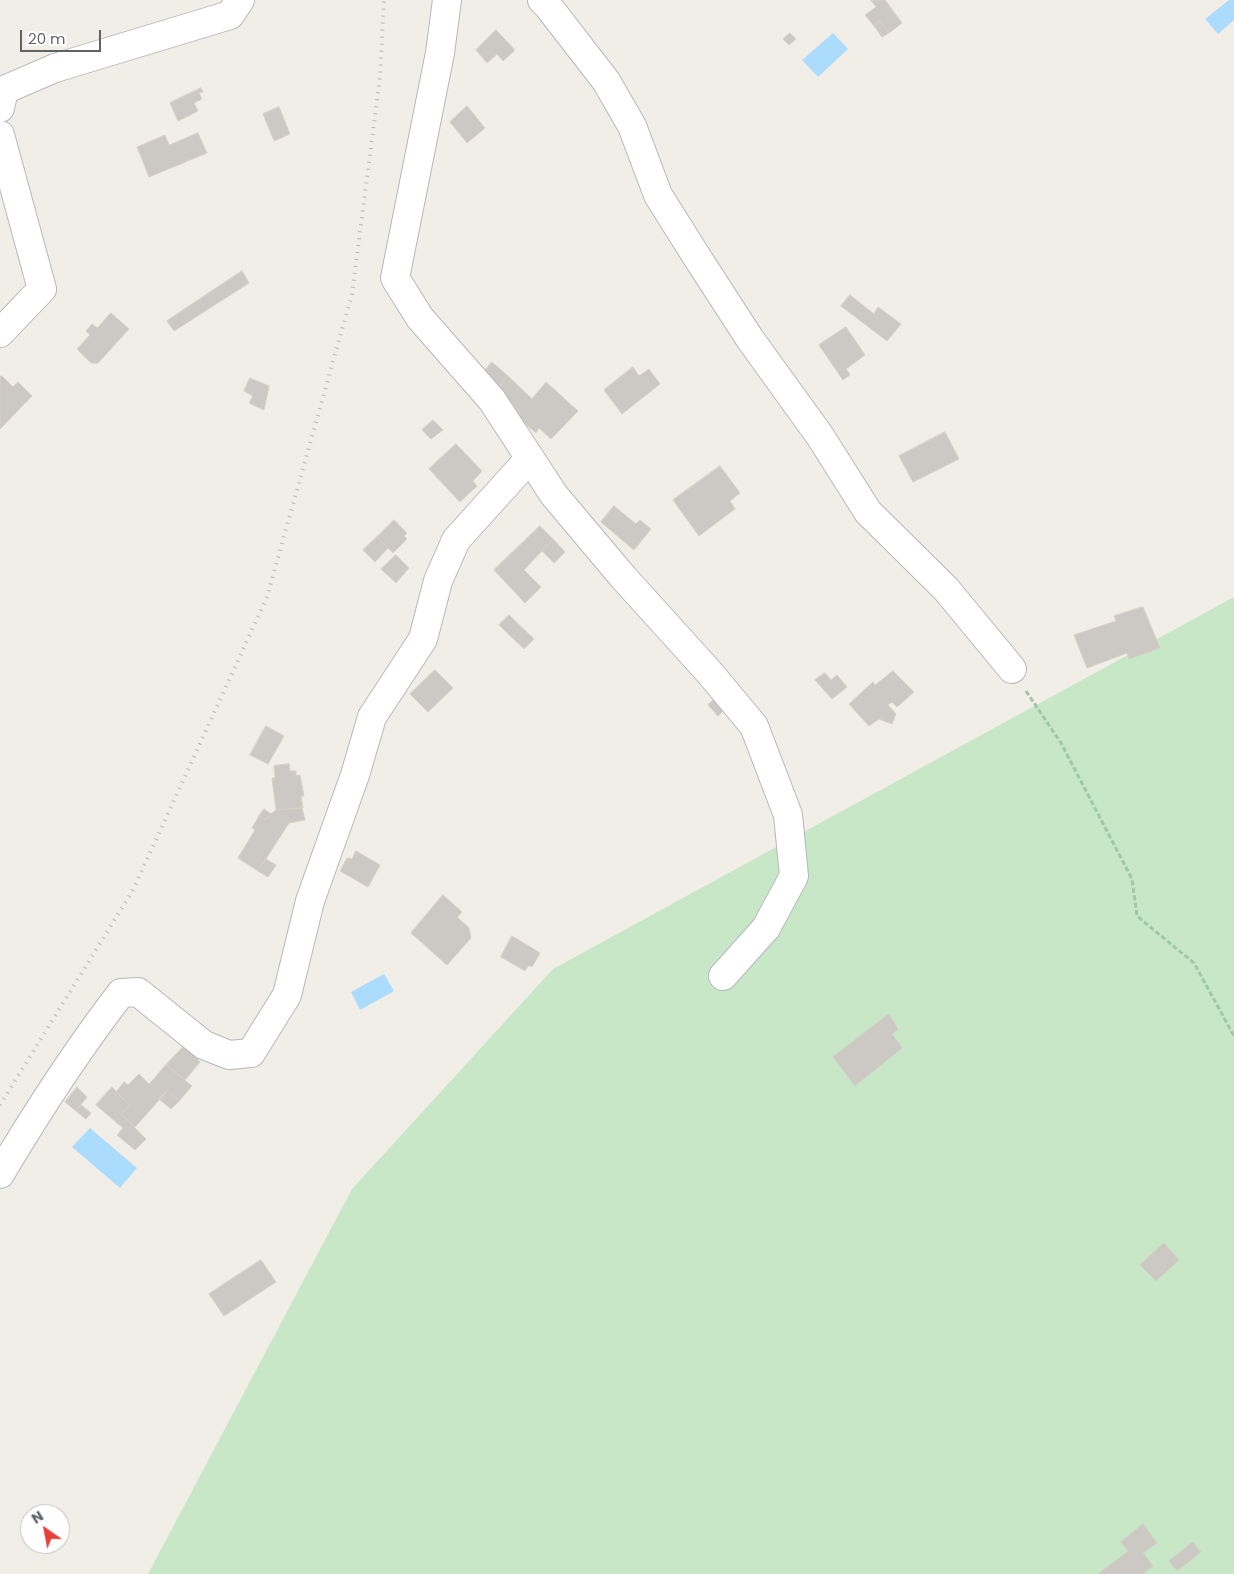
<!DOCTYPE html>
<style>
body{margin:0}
#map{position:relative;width:1234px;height:1574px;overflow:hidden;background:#f1eee8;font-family:Poppins,sans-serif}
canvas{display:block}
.north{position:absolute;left:20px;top:1504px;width:50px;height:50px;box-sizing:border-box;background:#fff;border:1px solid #bfc1c3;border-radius:50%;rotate:327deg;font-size:14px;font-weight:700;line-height:20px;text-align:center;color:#5f6368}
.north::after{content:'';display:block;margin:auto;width:18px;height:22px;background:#e64039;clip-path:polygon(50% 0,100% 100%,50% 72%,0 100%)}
.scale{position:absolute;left:20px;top:30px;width:81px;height:22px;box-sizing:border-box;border:2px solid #5f6368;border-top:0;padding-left:6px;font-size:15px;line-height:18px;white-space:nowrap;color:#5f6368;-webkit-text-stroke:4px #fff;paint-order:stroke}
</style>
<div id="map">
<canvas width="1234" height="1574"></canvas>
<div class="north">N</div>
<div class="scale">20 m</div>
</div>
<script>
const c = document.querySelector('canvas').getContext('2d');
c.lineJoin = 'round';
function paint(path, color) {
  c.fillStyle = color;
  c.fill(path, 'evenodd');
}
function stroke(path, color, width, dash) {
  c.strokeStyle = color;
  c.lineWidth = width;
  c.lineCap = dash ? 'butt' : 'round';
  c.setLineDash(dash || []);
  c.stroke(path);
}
paint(new Path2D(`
 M 1234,597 L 1234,1574 L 148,1574 L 352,1189 L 553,969 Z`), '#c7e7c6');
paint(new Path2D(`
 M 1229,0 L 1234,0 L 1234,20 L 1218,34 L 1205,19 Z
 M 833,33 L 848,49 L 818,77 L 802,60 Z
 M 384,974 L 394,991 L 360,1010 L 351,992 Z
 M 90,1128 L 137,1168 L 120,1188 L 72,1147 Z`), '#acdcfd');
const building = new Path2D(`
 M 871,0 L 885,0 L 902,23 L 889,33 L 880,21 L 874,26 L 865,15 L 876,7 Z
 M 880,21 L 889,33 L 882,37 L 874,26 Z
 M 496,30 L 515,50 L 503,61 L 497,54 L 487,63 L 476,50 Z
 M 790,33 L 796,39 L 789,45 L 783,39 Z
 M 201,88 L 203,92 L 199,93 L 202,99 L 194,103 L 198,111 L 178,121 L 170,103 Z
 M 467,106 L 485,128 L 467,143 L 450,122 Z
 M 279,107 L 290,134 L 274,141 L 263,114 Z
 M 198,133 L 207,153 L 149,177 L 137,147 L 165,135 L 169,145 Z
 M 242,271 L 249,283 L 174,331 L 167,321 Z
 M 850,295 L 874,314 L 878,307 L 901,324 L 887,341 L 841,306 Z
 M 111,313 L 129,329 L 98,363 L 91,363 L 77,349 L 90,335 L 86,331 L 92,324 L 97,328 Z
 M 846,327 L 865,355 L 846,369 L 850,375 L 843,380 L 819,345 Z
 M 492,362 L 508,376 L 496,391 L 520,411 L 516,416 L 480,376 Z
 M 633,367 L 639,376 L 649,369 L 660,384 L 622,414 L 604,390 Z
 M 2,376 L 13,387 L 18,382 L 32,396 L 0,429 L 0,377 Z
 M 508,376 L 532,399 L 546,382 L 578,411 L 551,439 L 539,428 L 536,433 L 516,416 L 520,411 L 496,391 Z
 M 250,378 L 269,386 L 264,410 L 249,403 L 253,396 L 244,391 Z
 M 433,420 L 443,430 L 431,439 L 422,430 Z
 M 945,432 L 959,459 L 913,482 L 899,456 Z
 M 456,444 L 482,471 L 473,481 L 477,486 L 460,502 L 429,469 Z
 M 720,466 L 740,493 L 730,501 L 735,509 L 699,536 L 673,500 Z
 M 614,506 L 636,524 L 640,520 L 651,529 L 634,550 L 601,522 Z
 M 394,520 L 407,533 L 404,536 L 407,539 L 393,553 L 377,537 Z
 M 540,526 L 553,539 L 524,570 L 541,587 L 525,603 L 494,570 Z
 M 377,537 L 388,548 L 375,562 L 363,550 Z
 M 553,539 L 565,552 L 554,563 L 542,551 Z
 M 396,555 L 409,568 L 396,583 L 381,569 Z
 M 1143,607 L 1160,648 L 1129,659 L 1127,653 L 1087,668 L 1074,635 L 1116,621 L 1114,616 Z
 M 509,615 L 534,639 L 524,649 L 499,625 Z
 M 435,670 L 453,688 L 428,712 L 410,694 Z
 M 893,671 L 914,692 L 897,707 L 892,702 L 888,705 L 896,714 L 892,724 L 879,719 L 869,726 L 849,704 L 873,682 L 875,685 Z
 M 825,673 L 831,680 L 837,675 L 847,687 L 832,699 L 815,680 Z
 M 719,695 L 728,706 L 718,716 L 708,705 Z
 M 266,726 L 284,736 L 268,764 L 250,755 Z
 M 289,764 L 290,771 L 296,771 L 296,776 L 300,775 L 304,796 L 301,796 L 303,808 L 276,810 L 272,778 L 275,778 L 274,766 Z
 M 302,808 L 305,820 L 289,823 L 258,871 L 238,858 L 255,830 L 252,828 L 259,816 L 266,820 L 271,814 L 276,810 Z
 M 264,809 L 271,814 L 266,820 L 259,816 Z
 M 356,851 L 380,865 L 368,887 L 340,871 L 347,858 L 352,859 Z
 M 266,859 L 276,865 L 268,877 L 258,871 Z
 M 443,895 L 462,912 L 457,917 L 469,928 L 471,938 L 447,965 L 411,933 Z
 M 512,936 L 540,953 L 532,967 L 529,965 L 525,971 L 501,957 Z
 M 889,1014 L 898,1029 L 892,1034 L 902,1048 L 855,1086 L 833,1057 Z
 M 184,1046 L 200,1062 L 185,1080 L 166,1065 Z
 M 166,1065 L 192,1086 L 179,1101 L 168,1090 L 135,1127 L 121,1114 L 130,1105 L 116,1092 L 124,1082 L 128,1085 L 139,1074 L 149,1084 Z
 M 77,1087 L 87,1097 L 76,1111 L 65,1102 Z
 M 112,1087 L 130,1105 L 121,1114 L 146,1139 L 135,1150 L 117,1135 L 123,1128 L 96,1105 Z
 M 168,1090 L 179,1101 L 171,1109 L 159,1099 Z
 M 81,1105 L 91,1113 L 86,1119 L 76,1111 Z
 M 1164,1243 L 1179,1260 L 1156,1281 L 1140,1265 Z
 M 261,1260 L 276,1282 L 224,1316 L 209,1294 Z
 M 1143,1524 L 1157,1543 L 1143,1553 L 1153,1566 L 1143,1574 L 1098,1574 L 1128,1551 L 1121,1542 Z
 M 1193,1542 L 1201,1552 L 1177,1571 L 1169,1561 Z`);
paint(building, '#ccc9c5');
stroke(building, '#d6d0c6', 1);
const minor = new Path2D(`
 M 447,0 L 440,53 L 395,278 L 420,318 L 492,400 L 554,495 L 623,577 L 709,672 L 754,726 L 788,815 L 794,876 L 766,928 L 723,976
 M 542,0 L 548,6 L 606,81 L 632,126 L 658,195 L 695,254 L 750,339 L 820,436 L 868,512 L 946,589 L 1012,669
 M 0,108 L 4,90 L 55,68 L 230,15 L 240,0
 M 0,135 L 42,289 L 0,333
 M 0,1174 C 37,1112 77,1050 121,993 L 138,992 L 204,1045 L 229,1055 L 251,1053 L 287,995 L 310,901 L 355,775 L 372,717 L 423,639 L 438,581 L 456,540 L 530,458`);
stroke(minor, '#b5b8bc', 30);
stroke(new Path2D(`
 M 1026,691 L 1061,743 L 1132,879 L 1137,916 L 1194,963 L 1234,1036`), '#9fc8a9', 3, [5, 2.5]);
stroke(minor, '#fff', 28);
stroke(new Path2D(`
 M 0,1105 L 133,890 L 267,597 L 352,294 L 380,77 L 384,0`), '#b6b7b8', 4, [1, 6]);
</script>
